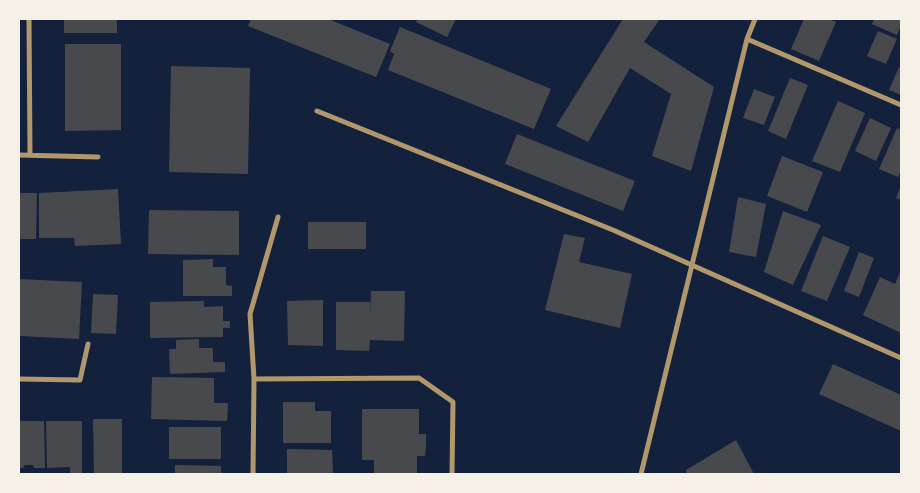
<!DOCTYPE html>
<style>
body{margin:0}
#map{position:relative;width:920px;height:493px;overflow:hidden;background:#14213d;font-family:"Varela Round",sans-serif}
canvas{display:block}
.frame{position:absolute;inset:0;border:20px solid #f6f1e7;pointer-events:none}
</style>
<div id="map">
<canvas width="920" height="493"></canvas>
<div class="frame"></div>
</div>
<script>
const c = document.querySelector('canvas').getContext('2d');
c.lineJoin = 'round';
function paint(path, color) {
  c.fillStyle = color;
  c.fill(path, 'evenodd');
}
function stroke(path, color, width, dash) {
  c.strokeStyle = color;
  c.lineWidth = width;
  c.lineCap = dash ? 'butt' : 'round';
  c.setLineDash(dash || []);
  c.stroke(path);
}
paint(new Path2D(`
 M 64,19 L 117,19 L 117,33 L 64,33 Z
 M 251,19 L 328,19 L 390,44 L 376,77 L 248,26 Z
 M 418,19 L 456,19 L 447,37 L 416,22 Z
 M 623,19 L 660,19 L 644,42 L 714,87 L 691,171 L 652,156 L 671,94 L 630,68 L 588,142 L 556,126 Z
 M 804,19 L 829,19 L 836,22 L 819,61 L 791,49 Z
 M 874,19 L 901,19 L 901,25 L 897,35 L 872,24 Z
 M 400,27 L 551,89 L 534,129 L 388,70 L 394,54 L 390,51 Z
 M 878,31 L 897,39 L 886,64 L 867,56 Z
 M 65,44 L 121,44 L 121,130 L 65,131 Z
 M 171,66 L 250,68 L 248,174 L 169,172 Z
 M 899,67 L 901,68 L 901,95 L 889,90 Z
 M 790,78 L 808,85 L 786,139 L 768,131 Z
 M 754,89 L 775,97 L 764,125 L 743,118 Z
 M 838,101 L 865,113 L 840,172 L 812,161 Z
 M 870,118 L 891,128 L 876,161 L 855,151 Z
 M 897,128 L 901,130 L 901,170 L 898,177 L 879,169 Z
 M 517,134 L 635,181 L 623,211 L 505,164 Z
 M 782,156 L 823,172 L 807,212 L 767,196 Z
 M 901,186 L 901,200 L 896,198 Z
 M 118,189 L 121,244 L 75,246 L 74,238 L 39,238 L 39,193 Z
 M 19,193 L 37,193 L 36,239 L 19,239 Z
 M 738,197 L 766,204 L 756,257 L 729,252 Z
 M 149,210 L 239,211 L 239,255 L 148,254 Z
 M 783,211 L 821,225 L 793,285 L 764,272 Z
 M 308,222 L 366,222 L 366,249 L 308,249 Z
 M 564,234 L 585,238 L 579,262 L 632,274 L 620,328 L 545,310 Z
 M 823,236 L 850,247 L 827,301 L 801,291 Z
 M 859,252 L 874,258 L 859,297 L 844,291 Z
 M 213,259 L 213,267 L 226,267 L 226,285 L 232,286 L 232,296 L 183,296 L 183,260 Z
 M 901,270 L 901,333 L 863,315 L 880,277 L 895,284 Z
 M 19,279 L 82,282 L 79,339 L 19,336 Z
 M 371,291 L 405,291 L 404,341 L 370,340 L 369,351 L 336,350 L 336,302 L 370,302 L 370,314 Z
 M 93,294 L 118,295 L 116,334 L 91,333 Z
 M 323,300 L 323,346 L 288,345 L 287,301 Z
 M 204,301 L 204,307 L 223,306 L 223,321 L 230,321 L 230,328 L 223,328 L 223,337 L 150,338 L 150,302 Z
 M 199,339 L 199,348 L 213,348 L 213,362 L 225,362 L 225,372 L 170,374 L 169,349 L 176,349 L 176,340 Z
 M 833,364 L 901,395 L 901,431 L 819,394 Z
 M 152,377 L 214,378 L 214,403 L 228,403 L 227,421 L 151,419 Z
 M 283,402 L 315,402 L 315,411 L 331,411 L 331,443 L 283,443 Z
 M 362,409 L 419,409 L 419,434 L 426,434 L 426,447 L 425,456 L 417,456 L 417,474 L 374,474 L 374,460 L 362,460 Z
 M 93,419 L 122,419 L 122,474 L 94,474 Z
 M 19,421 L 44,421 L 45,468 L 34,468 L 33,465 L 25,465 L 23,468 L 19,468 Z
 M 46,421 L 82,421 L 82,474 L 70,474 L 70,467 L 47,468 Z
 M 169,427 L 221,427 L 221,459 L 169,459 Z
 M 736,440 L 754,474 L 687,474 L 686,470 Z
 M 287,449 L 332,450 L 333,474 L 287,474 Z
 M 175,465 L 221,466 L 221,474 L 175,474 Z`), '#48494c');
stroke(new Path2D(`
 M 29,19 L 30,154
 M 747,39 L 901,105
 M 317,111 L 613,230 L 901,358
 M 19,155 L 98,157
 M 19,379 L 80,380 L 88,344
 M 254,379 L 419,378 L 453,402 L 452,474
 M 253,474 L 254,379 L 250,314 L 278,217
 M 641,474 L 747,39 L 755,19`), '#b1986c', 5);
</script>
